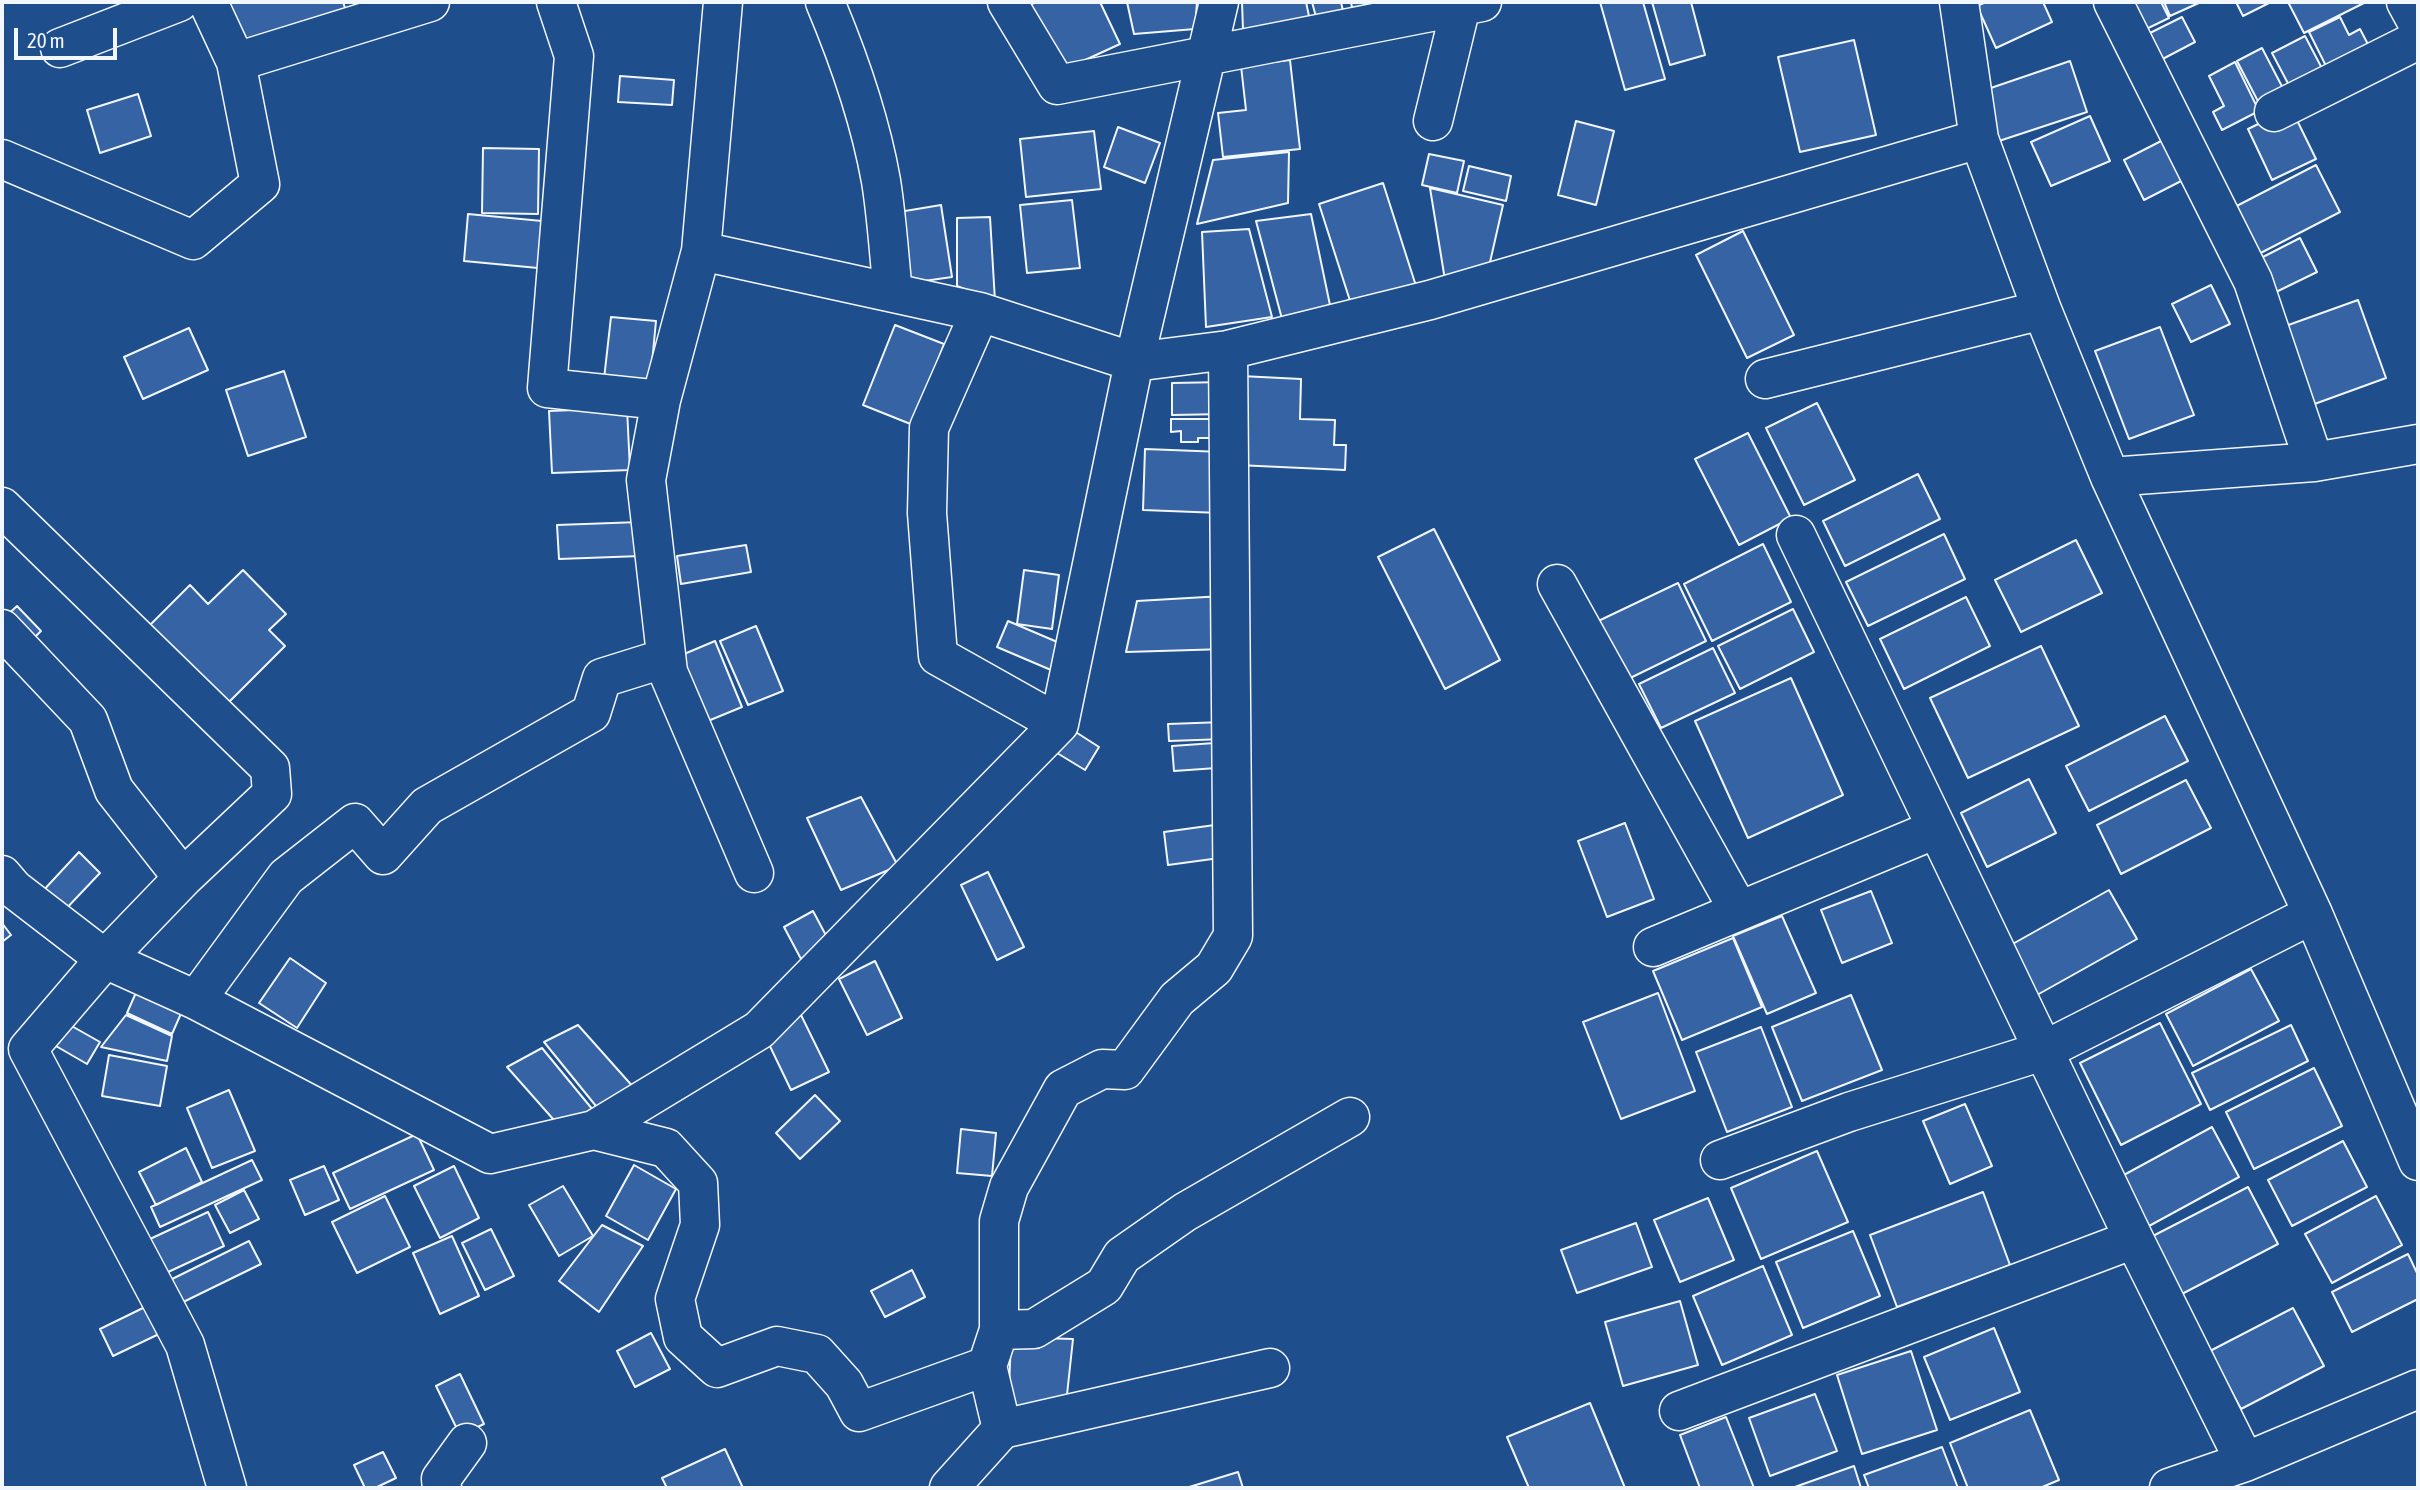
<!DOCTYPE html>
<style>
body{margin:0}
#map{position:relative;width:2420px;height:1490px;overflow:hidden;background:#1f4e8c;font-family:"Asap Condensed",sans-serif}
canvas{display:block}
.frame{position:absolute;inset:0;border:4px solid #f2f6ff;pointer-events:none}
.scale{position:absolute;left:14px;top:28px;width:103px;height:32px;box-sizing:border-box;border:4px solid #f2f6ff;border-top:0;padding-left:9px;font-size:21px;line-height:24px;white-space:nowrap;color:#f2f6ff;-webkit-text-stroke:5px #1f4e8c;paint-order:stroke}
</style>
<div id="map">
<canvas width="2420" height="1490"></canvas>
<div class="frame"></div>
<div class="scale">20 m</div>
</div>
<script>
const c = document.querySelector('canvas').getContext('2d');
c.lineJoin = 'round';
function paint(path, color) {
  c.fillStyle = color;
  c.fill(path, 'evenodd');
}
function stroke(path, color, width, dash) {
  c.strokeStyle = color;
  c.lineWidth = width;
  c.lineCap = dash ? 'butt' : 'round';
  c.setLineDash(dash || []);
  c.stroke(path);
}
const building = new Path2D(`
 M 220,2 L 343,2 L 347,14 L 234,48 Z
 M 1037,2 L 1100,2 L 1120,44 L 1059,72 L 1023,7 Z
 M 1127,2 L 1197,2 L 1195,29 L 1134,34 Z
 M 1242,2 L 1306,2 L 1310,21 L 1243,30 Z
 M 1312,2 L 1341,2 L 1343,11 L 1316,17 Z
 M 1351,2 L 1381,2 L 1352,8 Z
 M 1600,2 L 1643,2 L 1665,79 L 1625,90 Z
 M 1652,2 L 1691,2 L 1705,55 L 1670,65 Z
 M 1986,2 L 2043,2 L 2052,22 L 1996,48 L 1977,6 Z
 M 2126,2 L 2161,2 L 2169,18 L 2140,32 Z
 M 2164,2 L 2201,2 L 2170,16 Z
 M 2236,2 L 2271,2 L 2243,16 Z
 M 2288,2 L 2366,2 L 2304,33 Z
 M 2182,17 L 2195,42 L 2155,63 L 2142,37 Z
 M 2340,17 L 2349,35 L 2360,29 L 2372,52 L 2330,74 L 2309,32 Z
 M 2305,36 L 2326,76 L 2293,93 L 2272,53 Z
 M 1854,40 L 1876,135 L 1800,152 L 1778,57 Z
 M 2262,48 L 2287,96 L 2262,109 L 2237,61 Z
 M 1290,60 L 1300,149 L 1223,157 L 1218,113 L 1246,110 L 1241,66 Z
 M 2070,61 L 2087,112 L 1999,141 L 1982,91 Z
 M 2235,62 L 2259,111 L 2222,130 L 2213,112 L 2224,106 L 2209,76 Z
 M 620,76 L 674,80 L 672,105 L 618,102 Z
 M 138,94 L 151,136 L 100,153 L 87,110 Z
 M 2291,108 L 2316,159 L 2272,180 L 2248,129 Z
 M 2090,116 L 2110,161 L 2051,186 L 2031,142 Z
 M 1576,121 L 1614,131 L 1596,205 L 1558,195 Z
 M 1118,127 L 1160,143 L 1145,183 L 1104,167 Z
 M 1094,131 L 1101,189 L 1026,197 L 1020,139 Z
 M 2167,138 L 2187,178 L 2144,200 L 2124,160 Z
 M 483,148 L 539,149 L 538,214 L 482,213 Z
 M 1289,152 L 1288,203 L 1197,224 L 1213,160 Z
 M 1429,154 L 1464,161 L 1457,193 L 1422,185 Z
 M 2316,165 L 2340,212 L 2249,259 L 2225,212 Z
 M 1469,166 L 1511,176 L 1506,201 L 1463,191 Z
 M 1383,183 L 1416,286 L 1352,307 L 1319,204 Z
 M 1430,188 L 1503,205 L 1488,271 L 1445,280 Z
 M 1072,200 L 1080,268 L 1027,273 L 1020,205 Z
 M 941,205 L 952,277 L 910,283 L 899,212 Z
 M 468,214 L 542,221 L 538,268 L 464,261 Z
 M 1311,214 L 1331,310 L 1282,319 L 1256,221 Z
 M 990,217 L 995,301 L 957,286 L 957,218 Z
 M 1249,229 L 1272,317 L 1206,327 L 1202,232 Z
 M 1743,231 L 1794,335 L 1747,358 L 1696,255 Z
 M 2300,238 L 2317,272 L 2276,292 L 2259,259 Z
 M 2211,285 L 2230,324 L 2191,342 L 2172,304 Z
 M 2358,300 L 2386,378 L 2309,406 L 2280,328 Z
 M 611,317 L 656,321 L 650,384 L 604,379 Z
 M 895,325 L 944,344 L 913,425 L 863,405 Z
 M 2160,327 L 2194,415 L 2129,439 L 2095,351 Z
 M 189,328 L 208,370 L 143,399 L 124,357 Z
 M 284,371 L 306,437 L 248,456 L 226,390 Z
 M 1241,376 L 1301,379 L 1300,419 L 1335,420 L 1334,445 L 1346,445 L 1345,470 L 1237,465 Z
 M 1225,382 L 1226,414 L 1172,415 L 1172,383 Z
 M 1817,403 L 1855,480 L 1804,505 L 1766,428 Z
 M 627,408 L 630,470 L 552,473 L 549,411 Z
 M 1171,419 L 1222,419 L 1222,438 L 1198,438 L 1198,442 L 1181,442 L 1181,431 L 1171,432 Z
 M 1748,433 L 1791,518 L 1739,545 L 1695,459 Z
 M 1145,449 L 1222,452 L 1220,513 L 1143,510 Z
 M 1918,474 L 1940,519 L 1845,566 L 1823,521 Z
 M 640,522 L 641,556 L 559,559 L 557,525 Z
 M 1434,529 L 1500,660 L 1445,689 L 1378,557 Z
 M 1944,534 L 1965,579 L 1868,626 L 1846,582 Z
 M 2076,540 L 2102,593 L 2021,632 L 1995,580 Z
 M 1763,544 L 1791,602 L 1712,641 L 1684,584 Z
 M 746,545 L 751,572 L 681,584 L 677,556 Z
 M 243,570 L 286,614 L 269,630 L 285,646 L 222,709 L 145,630 L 190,585 L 208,604 Z
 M 1024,570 L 1059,575 L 1052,629 L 1017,624 Z
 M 1678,583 L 1706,641 L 1620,683 L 1592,624 Z
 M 1223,596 L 1226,649 L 1126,652 L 1137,601 Z
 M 1966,597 L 1990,646 L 1904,689 L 1880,639 Z
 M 17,606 L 41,631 L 24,648 L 2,620 Z
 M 1793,609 L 1814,652 L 1740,689 L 1718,646 Z
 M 1008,621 L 1062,644 L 1051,670 L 997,647 Z
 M 756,626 L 783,691 L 748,705 L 720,641 Z
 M 715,641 L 742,707 L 703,723 L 677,657 Z
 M 2041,646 L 2079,726 L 1968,778 L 1930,698 Z
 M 1713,648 L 1735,693 L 1661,728 L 1639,684 Z
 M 1791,678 L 1843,795 L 1748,838 L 1695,721 Z
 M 2165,716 L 2188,761 L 2089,811 L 2066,766 Z
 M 1224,722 L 1225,739 L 1169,741 L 1168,724 Z
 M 1071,729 L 1099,747 L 1085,770 L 1057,753 Z
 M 1229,742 L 1231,767 L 1174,771 L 1172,746 Z
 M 2029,779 L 2056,833 L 1987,867 L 1961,813 Z
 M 2186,780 L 2211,828 L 2121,874 L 2097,825 Z
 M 861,797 L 898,866 L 841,890 L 807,818 Z
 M 1625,823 L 1654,899 L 1607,917 L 1578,841 Z
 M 1222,824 L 1227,857 L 1168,865 L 1164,832 Z
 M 79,852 L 100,873 L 62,913 L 41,893 Z
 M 988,872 L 1024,947 L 997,960 L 961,885 Z
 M 2109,890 L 2137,939 L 2037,995 L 2009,946 Z
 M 1871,891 L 1892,943 L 1842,963 L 1821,910 Z
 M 813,911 L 830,943 L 801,959 L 784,927 Z
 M 1782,916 L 1816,993 L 1767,1014 L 1733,936 Z
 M 2,923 L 11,935 L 2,942 Z
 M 1733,938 L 1762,1007 L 1682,1040 L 1653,971 Z
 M 290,958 L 326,983 L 297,1028 L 259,1003 Z
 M 875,961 L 902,1018 L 867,1035 L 839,979 Z
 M 2251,969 L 2279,1021 L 2193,1066 L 2166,1014 Z
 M 138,988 L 183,1009 L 172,1034 L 127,1013 Z
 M 1658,993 L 1695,1091 L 1621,1119 L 1583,1022 Z
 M 1851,995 L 1882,1070 L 1802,1101 L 1772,1027 Z
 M 126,1015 L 172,1036 L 167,1061 L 101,1047 Z
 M 801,1015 L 829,1072 L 791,1090 L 766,1038 L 777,1027 Z
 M 61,1020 L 100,1042 L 87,1064 L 49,1042 Z
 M 2160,1023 L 2201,1104 L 2121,1145 L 2080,1063 Z
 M 578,1025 L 635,1089 L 600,1111 L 544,1042 Z
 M 2291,1025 L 2308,1061 L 2210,1110 L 2192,1073 Z
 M 1761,1027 L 1792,1107 L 1727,1132 L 1696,1052 Z
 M 542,1048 L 593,1110 L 561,1128 L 507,1067 Z
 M 109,1055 L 167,1066 L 160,1106 L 102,1096 Z
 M 2314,1068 L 2342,1126 L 2254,1169 L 2226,1112 Z
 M 229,1090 L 255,1151 L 212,1168 L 187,1108 Z
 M 815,1095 L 840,1121 L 800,1159 L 776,1133 Z
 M 1965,1104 L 1992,1166 L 1950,1184 L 1923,1121 Z
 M 2212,1127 L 2239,1177 L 2149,1226 L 2122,1176 Z
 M 961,1129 L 996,1133 L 992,1176 L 957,1173 Z
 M 417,1134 L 434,1170 L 350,1209 L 333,1173 Z
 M 2343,1141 L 2367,1187 L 2292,1226 L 2268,1180 Z
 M 186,1148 L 202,1182 L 156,1205 L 139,1172 Z
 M 1817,1151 L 1848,1222 L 1761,1259 L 1731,1188 Z
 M 252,1160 L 262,1180 L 160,1227 L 151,1207 Z
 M 634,1165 L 676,1189 L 648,1240 L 606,1216 Z
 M 324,1166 L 339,1200 L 305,1215 L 290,1180 Z
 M 454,1166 L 479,1218 L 440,1238 L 414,1186 Z
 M 563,1186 L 593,1236 L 559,1256 L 529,1205 Z
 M 2248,1187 L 2278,1244 L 2178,1296 L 2149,1238 Z
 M 244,1190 L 259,1219 L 230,1233 L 215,1205 Z
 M 1983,1192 L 2010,1265 L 1897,1307 L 1870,1235 Z
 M 385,1196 L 410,1247 L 357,1273 L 332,1222 Z
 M 2376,1196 L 2402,1245 L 2332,1283 L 2305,1234 Z
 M 1708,1198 L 1734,1260 L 1680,1282 L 1654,1220 Z
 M 208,1212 L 224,1246 L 166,1273 L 150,1239 Z
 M 1636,1223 L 1652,1267 L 1577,1293 L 1561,1250 Z
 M 602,1225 L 643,1246 L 599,1312 L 559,1281 Z
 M 491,1229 L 514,1276 L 485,1290 L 462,1243 Z
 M 1853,1231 L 1880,1296 L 1803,1328 L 1776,1262 Z
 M 452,1236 L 479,1296 L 440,1314 L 413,1253 Z
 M 249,1241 L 261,1264 L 173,1307 L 162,1284 Z
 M 2408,1254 L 2418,1275 L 2418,1299 L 2352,1332 L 2332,1292 Z
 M 1763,1266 L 1792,1335 L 1722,1365 L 1693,1296 Z
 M 912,1270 L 925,1297 L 885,1317 L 871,1291 Z
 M 1680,1301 L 1698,1365 L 1623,1386 L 1605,1322 Z
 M 145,1307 L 159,1334 L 113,1356 L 100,1329 Z
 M 2293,1308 L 2324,1366 L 2241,1409 L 2210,1351 Z
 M 1994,1328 L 2020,1392 L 1950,1420 L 1924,1357 Z
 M 651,1333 L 670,1369 L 635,1387 L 617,1351 Z
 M 1011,1337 L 1073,1339 L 1066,1404 L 1008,1415 Z
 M 1911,1351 L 1937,1430 L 1862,1454 L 1837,1375 Z
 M 460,1374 L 484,1424 L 460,1435 L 436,1386 Z
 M 1815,1394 L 1837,1451 L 1770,1476 L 1749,1418 Z
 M 1590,1403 L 1625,1488 L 1529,1488 L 1507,1437 Z
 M 2030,1410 L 2059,1480 L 2040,1488 L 1968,1488 L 1950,1443 Z
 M 1726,1417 L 1754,1488 L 1700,1488 L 1680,1435 Z
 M 1942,1447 L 1958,1488 L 1869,1488 L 1864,1475 Z
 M 725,1449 L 743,1488 L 667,1488 L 662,1478 Z
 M 383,1452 L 396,1478 L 375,1488 L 365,1488 L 354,1465 Z
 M 1854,1466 L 1861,1488 L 1792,1488 Z
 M 1238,1472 L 1243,1488 L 1186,1488 Z`);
paint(building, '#3563a3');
stroke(building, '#f2f6ff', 2);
const minor = new Path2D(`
 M 208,2 L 236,62
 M 556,2 L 574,56 L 547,388 L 661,400
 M 723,2 L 701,251 L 661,400 L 646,480 L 668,672 L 754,873
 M 825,2 C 849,59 870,119 881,181 C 887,218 889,256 893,293
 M 1007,2 L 1057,85 L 1482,2
 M 1959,2 L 1979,139 L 2042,310 L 2110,477 L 2313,914 L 2418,1161
 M 2113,2 L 2253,281 L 2314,462
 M 2406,2 L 2418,24
 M 60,48 L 179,2
 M 2274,112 L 2418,40
 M 1433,121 L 1462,2
 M 2,159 L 193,240 L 260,184 L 236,62 L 430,2
 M 701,251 L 980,312 L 1134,362 L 1228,350 L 1430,300 L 1979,139
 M 980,312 L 929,428 L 927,513 L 938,656 L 1059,724
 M 1765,379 L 2042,310
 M 2110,477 L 2314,462 L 2418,444
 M 2,507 L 270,768 L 272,794 L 183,878 L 105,959 L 28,1049 L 185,1345 L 227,1488
 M 1796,535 L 2134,1239 L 2245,1462
 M 1557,584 L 1739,911
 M 2,629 L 88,720 L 114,790 L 183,878
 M 2,875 L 14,889 L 105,959 L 196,1000 L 490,1154 L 594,1130 L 759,1030 L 1059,724 L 1134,362 L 1219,2
 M 1653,947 L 1936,829
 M 196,1000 L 286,877 L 355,823 L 383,855 L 427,806 L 591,713 L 602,678 L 666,658
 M 594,1130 L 666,1148 L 698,1183 L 700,1225 L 675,1299 L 683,1337 L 717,1368 L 777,1346 L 817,1354 L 844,1384 L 859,1412 L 987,1366
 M 1720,1160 L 1849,1112 L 2043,1051 L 2313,914
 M 999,1330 L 1034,1329 L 1104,1286 L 1122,1256 L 1185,1212 L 1350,1117
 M 1679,1411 L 2134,1239
 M 1002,1429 L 987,1366 L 999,1330 L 999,1221 L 1009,1187 L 1063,1089 L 1102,1069 L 1125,1070 L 1177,999 L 1214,968 L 1233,936 L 1228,350
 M 442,1488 L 441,1479 L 467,1443
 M 949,1488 L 1002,1429 L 1270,1368
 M 2169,1488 L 2245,1462 L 2418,1389`);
stroke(minor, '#f2f6ff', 41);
stroke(minor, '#1f4e8c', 38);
</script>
